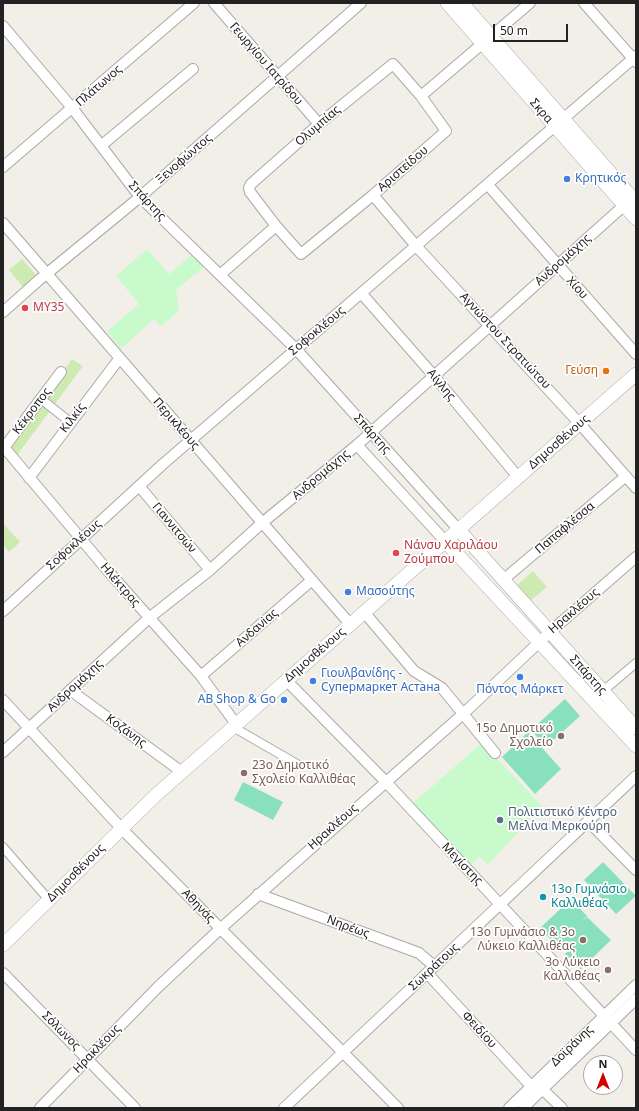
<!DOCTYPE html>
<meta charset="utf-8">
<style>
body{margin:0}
#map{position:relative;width:639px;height:1111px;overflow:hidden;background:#f2efe9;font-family:"Noto Sans",sans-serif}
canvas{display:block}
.frame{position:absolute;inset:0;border:4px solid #222;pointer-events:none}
.north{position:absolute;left:583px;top:1055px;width:40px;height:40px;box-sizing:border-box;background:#fff;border:1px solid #a7a7a7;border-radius:50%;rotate:0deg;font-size:11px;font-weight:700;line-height:16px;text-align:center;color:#222}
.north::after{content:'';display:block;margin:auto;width:14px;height:18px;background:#d40000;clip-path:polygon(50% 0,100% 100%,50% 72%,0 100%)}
.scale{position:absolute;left:493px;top:24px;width:75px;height:18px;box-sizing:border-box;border:2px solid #222;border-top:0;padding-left:5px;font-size:12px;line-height:14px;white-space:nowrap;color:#222;-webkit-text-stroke:3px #fff;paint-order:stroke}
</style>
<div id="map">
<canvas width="639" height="1111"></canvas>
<div class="frame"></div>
<div class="north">N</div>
<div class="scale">50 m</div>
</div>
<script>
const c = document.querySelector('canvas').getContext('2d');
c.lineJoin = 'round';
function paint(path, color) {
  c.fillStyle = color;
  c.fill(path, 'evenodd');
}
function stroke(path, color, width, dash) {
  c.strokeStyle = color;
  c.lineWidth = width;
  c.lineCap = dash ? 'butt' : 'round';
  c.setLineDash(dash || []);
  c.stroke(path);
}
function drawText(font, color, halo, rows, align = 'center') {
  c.font = font + ' "Noto Sans",sans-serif';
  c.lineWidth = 3.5;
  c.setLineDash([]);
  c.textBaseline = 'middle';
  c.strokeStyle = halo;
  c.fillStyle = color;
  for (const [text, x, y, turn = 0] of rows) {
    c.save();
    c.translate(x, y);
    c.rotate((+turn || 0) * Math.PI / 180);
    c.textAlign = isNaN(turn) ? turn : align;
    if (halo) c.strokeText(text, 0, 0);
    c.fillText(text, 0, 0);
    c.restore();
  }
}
paint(new Path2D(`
 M 22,259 L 36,275 L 23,287 L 9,270 Z
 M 72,359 L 83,366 L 15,458 L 7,449 Z
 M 3,523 L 20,542 L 9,552 L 3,545 Z
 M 533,571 L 547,587 L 529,602 L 515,587 Z`), '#cdebb0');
paint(new Path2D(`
 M 147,249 L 169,274 L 195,252 L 207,264 L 176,290 L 179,311 L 161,326 L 154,319 L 121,349 L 107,331 L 139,304 L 116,276 Z
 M 482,743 L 542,806 L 488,865 L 479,856 L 470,866 L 413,803 Z`), '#c8facc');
paint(new Path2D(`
 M 565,699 L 580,716 L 546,747 L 531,730 Z
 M 528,732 L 561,769 L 535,794 L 502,757 Z
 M 243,782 L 283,802 L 273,820 L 234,800 Z
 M 603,862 L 636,896 L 616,914 L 584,880 Z
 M 571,899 L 587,916 L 580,923 L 587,917 L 611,940 L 580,970 L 565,954 L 568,951 L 560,942 L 556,945 L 540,928 Z`), '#88e0be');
const pedestrian = new Path2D(`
 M 41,399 L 70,422
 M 603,691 L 636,663
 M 233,727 L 297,764
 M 3,847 L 49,900`);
const minor = new Path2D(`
 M 214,3 L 319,124
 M 584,3 L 636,62
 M 3,26 L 73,109 L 140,197 L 296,349 L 458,529
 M 393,64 L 421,96 L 446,131 L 373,195 L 301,254 L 276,226 L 250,192 L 249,188 L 251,184 L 319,124 Z
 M 421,96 L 530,3
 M 102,145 L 193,69
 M 3,167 L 194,3
 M 488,185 L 636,354
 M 373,195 L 417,247 L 580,424 L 636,488
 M 3,223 L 350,624
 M 221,274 L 276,226
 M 362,294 L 434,376 L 518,477
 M 3,312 L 39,280 L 140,197 L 361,3
 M 357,445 L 445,541
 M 3,446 L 108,571 L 201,676 L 236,724
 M 3,449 L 61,372
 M 29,478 L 119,359
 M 139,486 L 210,570
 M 503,580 L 626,476
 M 3,611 L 163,464 L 636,56
 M 364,612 L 414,671 L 442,688 L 495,753
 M 201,676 L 312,580
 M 286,680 L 385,781 L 636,1050
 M 70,690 L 182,772
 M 3,700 L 121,828 L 398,1108
 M 3,752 L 149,618 L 210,570 L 262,523 L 357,445 L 629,201
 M 588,821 L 636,870
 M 258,894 L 419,953 L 434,966
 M 3,973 L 135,1108
 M 427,973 L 531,1086
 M 538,1085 L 562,1108
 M 40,1108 L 158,987 L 220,929 L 463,714 L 550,632 L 636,557
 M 284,1108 L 636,776
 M 509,1108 L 636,985
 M 523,1108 L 636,999`);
const tertiary = new Path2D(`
 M 447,3 L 636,219
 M 462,3 L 636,202
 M 458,529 L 636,728
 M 445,541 L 636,746
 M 3,945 L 157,794 L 636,374`);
stroke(pedestrian, '#a9a9a9', 10);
stroke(minor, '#a9a9a9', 12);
stroke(tertiary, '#a9a9a9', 14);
stroke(pedestrian, '#fff', 8);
stroke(minor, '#fff', 10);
stroke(tertiary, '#fff', 13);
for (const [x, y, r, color] of [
 [567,179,4,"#3f7fe0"],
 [25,308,4,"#e0444e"],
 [606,371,4,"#e8710a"],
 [396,553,4,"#e0444e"],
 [348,592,4,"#3f7fe0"],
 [520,677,4,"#3f7fe0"],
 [313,681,4,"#3f7fe0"],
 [284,700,4,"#3f7fe0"],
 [561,736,4,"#8d6e63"],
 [244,773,4,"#8d6e63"],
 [500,820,4,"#5c6f8a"],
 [543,897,4,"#0f9aa8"],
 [583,940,4,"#8d6e63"],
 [608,970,4,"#8d6e63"]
]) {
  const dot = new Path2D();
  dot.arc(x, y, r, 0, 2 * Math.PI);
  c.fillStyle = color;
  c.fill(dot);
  stroke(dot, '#fff', 1.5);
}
drawText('12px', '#222', '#fff', [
 ["Γεωργίου Ιατρίδου",266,64,49],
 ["Πλάτωνος",99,86,-41],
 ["Σκρα",541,111,49],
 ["Ολυμπίας",318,126,-41],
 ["Ξενοφώντος",184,159,-41],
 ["Αριστείδου",403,169,-41],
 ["Σπάρτης",147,201,47],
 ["Ανδρομάχης",563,260,-42],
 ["Χίου",577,288,48],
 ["Σοφοκλέους",317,331,-40],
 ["Αγνώστου Στρατιώτου",505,341,47],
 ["Αίγλης",441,385,50],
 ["Κέκροπος",32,411,-53],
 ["Κιλκίς",73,418,-53],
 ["Περικλέους",176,424,49],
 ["Σπάρτης",372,434,48],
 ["Δημοσθένους",559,442,-41],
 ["Ανδρομάχης",321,475,-40],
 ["Γιαννιτσών",174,528,50],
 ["Παπαφλέσσα",565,528,-40],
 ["Σοφοκλέους",74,545,-42],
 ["Ηλέκτρας",120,585,49],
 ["Ηρακλέους",574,611,-41],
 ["Ανδανiας",257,628,-41],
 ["Δημοσθένους",315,655,-41],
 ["Σπάρτης",588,675,48],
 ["Ανδρομάχης",75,686,-43],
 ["Κοζάνης",126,731,36],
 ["Ηρακλέους",333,827,-42],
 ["Μεγίστης",462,864,46],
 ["Δημοσθένους",76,873,-45],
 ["Αθηνάς",198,906,46],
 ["Νηρέως",348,927,20],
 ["Σωκράτους",434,967,-43],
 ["Φειδίου",479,1030,47],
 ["Σόλωνος",61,1031,45],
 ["Δοϊράνης",572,1046,-44],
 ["Ηρακλέους",97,1049,-46]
]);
drawText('12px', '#366cbe', '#fff', [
 ["Κρητικός",575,179],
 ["Μασούτης",356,592],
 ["Γιουλβανίδης -",321,674],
 ["Супермаркет Астана",321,688],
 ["Πόντος Μάρκετ",520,690,"center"],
 ["AB Shop & Go",276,700,"right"]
], 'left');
drawText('12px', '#be3a42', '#fff', [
 ["MY35",33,308],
 ["Νάνσυ Χαριλάου",404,546],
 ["Ζούμπου",404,560]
], 'left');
drawText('12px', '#c56008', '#fff', [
 ["Γεύση",598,371]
], 'right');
drawText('12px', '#785e54', '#fff', [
 ["15ο Δημοτικό",553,729],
 ["Σχολείο",553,743],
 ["23ο Δημοτικό",252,766,"left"],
 ["Σχολείο Καλλιθέας",252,780,"left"],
 ["13ο Γυμνάσιο & 3ο",575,933],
 ["Λύκειο Καλλιθέας",575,947],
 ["3ο Λύκειο",600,963],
 ["Καλλιθέας",600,977]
], 'right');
drawText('12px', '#4e5e75', '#fff', [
 ["Πολιτιστικό Κέντρο",508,813],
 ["Μελίνα Μερκούρη",508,827]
], 'left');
drawText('12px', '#0d838f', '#fff', [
 ["13ο Γυμνάσιο",551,890],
 ["Καλλιθέας",551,904]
], 'left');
</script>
